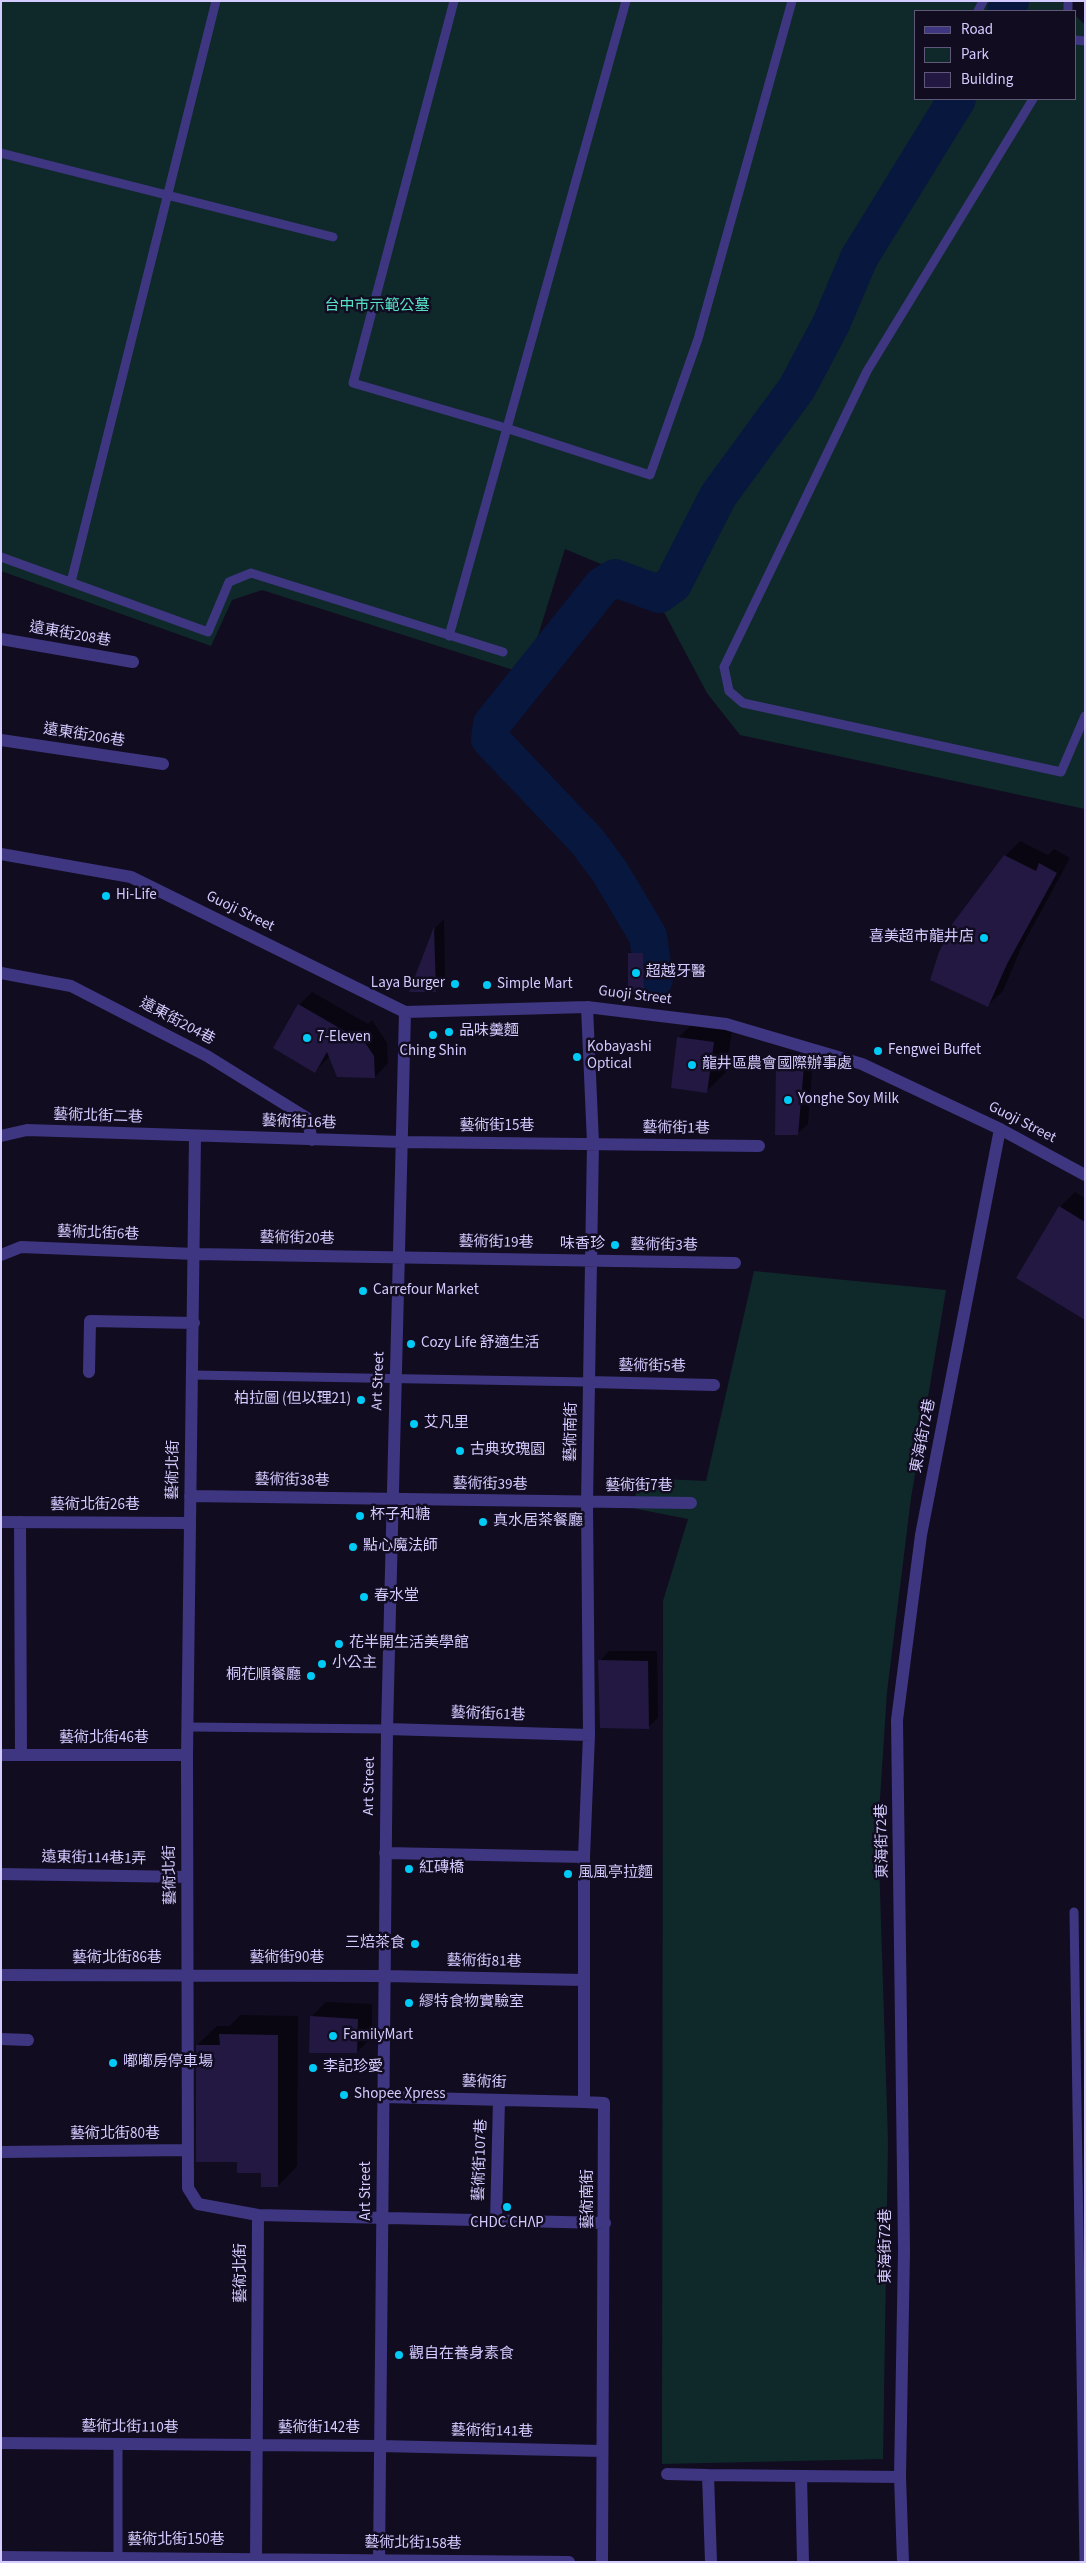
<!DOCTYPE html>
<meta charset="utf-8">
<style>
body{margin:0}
#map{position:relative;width:1086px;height:2563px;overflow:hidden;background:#110c20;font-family:"Source Sans 3",sans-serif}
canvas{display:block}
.frame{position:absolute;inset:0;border:2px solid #d4cbff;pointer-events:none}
.legend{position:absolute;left:914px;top:10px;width:162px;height:90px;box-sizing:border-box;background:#110c20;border:1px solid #5f5879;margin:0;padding:6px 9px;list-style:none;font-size:15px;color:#d4cbff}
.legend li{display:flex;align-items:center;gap:10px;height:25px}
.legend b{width:25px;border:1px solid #5f5879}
</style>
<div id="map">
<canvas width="1086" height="2563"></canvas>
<div class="frame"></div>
<ul class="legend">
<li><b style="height:6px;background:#3e3680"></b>Road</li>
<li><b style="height:14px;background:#0f292a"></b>Park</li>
<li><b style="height:14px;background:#231841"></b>Building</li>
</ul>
</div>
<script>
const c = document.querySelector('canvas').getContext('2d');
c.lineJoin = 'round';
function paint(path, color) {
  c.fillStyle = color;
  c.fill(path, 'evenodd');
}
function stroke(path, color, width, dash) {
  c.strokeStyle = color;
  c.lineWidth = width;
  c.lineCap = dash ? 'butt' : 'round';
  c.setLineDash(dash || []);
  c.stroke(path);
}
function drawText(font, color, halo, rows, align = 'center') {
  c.font = font + ' "Source Sans 3","Noto Sans TC",sans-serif';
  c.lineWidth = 5;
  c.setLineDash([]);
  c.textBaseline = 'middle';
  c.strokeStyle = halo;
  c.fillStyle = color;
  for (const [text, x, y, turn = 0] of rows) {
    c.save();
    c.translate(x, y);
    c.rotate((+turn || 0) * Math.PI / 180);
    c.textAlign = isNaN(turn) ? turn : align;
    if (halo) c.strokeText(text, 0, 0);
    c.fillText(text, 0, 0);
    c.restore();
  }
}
paint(new Path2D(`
 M 1,1 L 1061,1 L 1071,11 L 915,11 L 915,99 L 1075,99 L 1075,15 L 1085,25 L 1085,809 L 740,735 L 707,693 L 649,584 L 565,549 L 526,674 L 262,590 L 232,600 L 211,646 L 1,571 Z
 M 754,1271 L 946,1290 L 911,1498 L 887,1692 L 878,1829 L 888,2141 L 883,2459 L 662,2464 L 663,1601 L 688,1519 L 632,1508 L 640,1478 L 706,1481 Z`), '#0f292a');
paint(new Path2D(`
 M 1020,841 L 1048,855 L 1054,849 L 1070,858 L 1021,948 L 1003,991 L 988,1005 L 1005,856 Z
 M 444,919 L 445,981 L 435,991 L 411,991 L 436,927 Z
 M 653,943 L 653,983 L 644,992 L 629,953 L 639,944 Z
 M 312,992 L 368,1024 L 372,1020 L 387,1043 L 388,1063 L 375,1077 L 330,1056 L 315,1071 L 299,1005 Z
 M 698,1018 L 733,1022 L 726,1072 L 707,1091 L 678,1038 Z
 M 787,1052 L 813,1056 L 808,1124 L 798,1133 L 776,1134 L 778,1061 Z
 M 1075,1192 L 1085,1198 L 1085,1318 L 1060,1207 Z
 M 609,1651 L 657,1651 L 658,1718 L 648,1727 L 600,1661 Z
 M 326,2002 L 372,2004 L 372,2037 L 357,2052 L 311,2017 Z
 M 240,2015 L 298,2016 L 297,2166 L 278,2186 L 262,2172 L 238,2161 L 197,2045 L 217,2026 L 230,2026 Z`), '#0007');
stroke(new Path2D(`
 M 1006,11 L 1010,1
 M 654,979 L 648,936 L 610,872 L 587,841 L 490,739 L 492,724 L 602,586 L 615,578 L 659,594 L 673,584 L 718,496 L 797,388 L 831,324 L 859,258 L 957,99`), '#08173d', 38);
paint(new Path2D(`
 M 1004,855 L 1036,871 L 1039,863 L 1057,873 L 1007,964 L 988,1007 L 930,980 L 939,952 L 953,923 Z
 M 434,927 L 436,992 L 409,992 Z
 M 628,953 L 643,953 L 644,994 L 628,994 Z
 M 298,1004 L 355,1037 L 358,1032 L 374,1056 L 375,1078 L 337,1077 L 327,1052 L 315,1073 L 273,1048 Z
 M 677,1037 L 714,1042 L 707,1093 L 671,1088 Z
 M 776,1061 L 804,1066 L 798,1135 L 775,1135 Z
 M 1059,1206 L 1085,1222 L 1085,1320 L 1016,1278 Z
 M 598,1660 L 648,1661 L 649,1729 L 600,1728 Z
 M 310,2016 L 358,2019 L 357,2053 L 309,2053 Z
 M 219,2034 L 278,2035 L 278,2187 L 261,2187 L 261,2173 L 237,2173 L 237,2162 L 196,2162 L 196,2045 L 220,2045 Z`), '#231841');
stroke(new Path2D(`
 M 454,1 L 353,383 L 506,428 L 650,475 L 698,339 L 792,1
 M 978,11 L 983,1
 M 1068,11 L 1068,1
 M 1075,40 L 1085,41
 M 1033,99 L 867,371 L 724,667 L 729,691 L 743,703 L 1061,772 L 1085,716
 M 1,153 L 333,237
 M 1,557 L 208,632 L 229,582 L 251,573 L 503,652
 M 71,582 L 216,1
 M 449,636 L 626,1
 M 193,1375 L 589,1382
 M 189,1727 L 387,1729
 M 1074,1912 L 1084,2562
 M 118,2557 L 118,2444`), '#3e3680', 9);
stroke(new Path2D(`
 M 1,639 L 133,662
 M 1,740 L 163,764
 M 1,854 L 131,877 L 405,1012 L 587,1007 L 726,1024 L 862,1064 L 1000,1129 L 1085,1175
 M 1,973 L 71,986 L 207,1056 L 307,1118 L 312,1140
 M 587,1007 L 593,1143 L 587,1503 L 589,1735 L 584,1857 L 584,2102 L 604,2103 L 602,2562
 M 1,1136 L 27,1130 L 402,1142 L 759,1146
 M 195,1136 L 187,1755 L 188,2188 L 198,2204 L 258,2215 L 605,2223
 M 1,1255 L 21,1247 L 195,1254 L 735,1263
 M 89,1372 L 90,1321 L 194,1323
 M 589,1382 L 714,1385
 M 190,1496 L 691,1503
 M 1,1522 L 189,1523
 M 387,1729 L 589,1735
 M 1,1755 L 21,1755 L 20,1522
 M 21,1755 L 187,1755
 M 385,1853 L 584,1857
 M 1,1874 L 187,1877
 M 1,1975 L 384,1976 L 583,1980
 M 1,2039 L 28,2040
 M 384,2097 L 584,2102
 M 1,2152 L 188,2150
 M 496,2221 L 499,2100
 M 1,2443 L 380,2446 L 602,2451
 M 667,2474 L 708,2475
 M 801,2476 L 803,2562
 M 1,2557 L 569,2562
 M 256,2562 L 258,2215
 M 379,2562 L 387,1729 L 405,1012
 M 711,2562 L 708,2475 L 900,2477
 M 903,2562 L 900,2477 L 904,2250 L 897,1720 L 921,1535 L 1000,1129`), '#3e3680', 12);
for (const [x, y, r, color] of [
 [106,896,5,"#00cbf6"],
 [984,938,5,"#00cbf6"],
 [636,973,5,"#00cbf6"],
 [455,984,5,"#00cbf6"],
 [487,985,5,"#00cbf6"],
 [449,1032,5,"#00cbf6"],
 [433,1035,5,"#00cbf6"],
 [307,1038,5,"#00cbf6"],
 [878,1051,5,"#00cbf6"],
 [577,1057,5,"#00cbf6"],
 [692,1065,5,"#00cbf6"],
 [788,1100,5,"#00cbf6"],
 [615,1245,5,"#00cbf6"],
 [363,1291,5,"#00cbf6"],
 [411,1344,5,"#00cbf6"],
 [361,1400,5,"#00cbf6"],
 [414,1424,5,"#00cbf6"],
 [460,1451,5,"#00cbf6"],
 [360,1516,5,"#00cbf6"],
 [483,1522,5,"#00cbf6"],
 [353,1547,5,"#00cbf6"],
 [364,1597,5,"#00cbf6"],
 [339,1644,5,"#00cbf6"],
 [322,1664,5,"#00cbf6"],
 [311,1676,5,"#00cbf6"],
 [409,1869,5,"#00cbf6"],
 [568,1874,5,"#00cbf6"],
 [415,1944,5,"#00cbf6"],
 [409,2003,5,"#00cbf6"],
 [333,2036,5,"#00cbf6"],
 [113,2063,5,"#00cbf6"],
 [313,2068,5,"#00cbf6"],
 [344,2095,5,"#00cbf6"],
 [507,2207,5,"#00cbf6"],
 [399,2355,5,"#00cbf6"]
]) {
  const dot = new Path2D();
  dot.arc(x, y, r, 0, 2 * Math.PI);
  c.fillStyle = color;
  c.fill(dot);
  stroke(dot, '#110c20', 2);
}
drawText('15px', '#55e1c8', '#110c20', [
 ["台中市示範公墓",377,307]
]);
drawText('15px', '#d4cbff', '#110c20', [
 ["遠東街208巷",70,635,10],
 ["遠東街206巷",84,736,9],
 ["Guoji Street",240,912,26],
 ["Guoji Street",635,996,7],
 ["遠東街204巷",177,1022,28],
 ["藝術北街二巷",98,1117,2],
 ["藝術街16巷",299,1123,2],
 ["Guoji Street",1022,1123,27],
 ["藝術街15巷",497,1127],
 ["藝術街1巷",676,1129,1],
 ["藝術北街6巷",98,1234,2],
 ["藝術街20巷",297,1239,1],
 ["藝術街19巷",496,1243,1],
 ["藝術街3巷",664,1246,1],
 ["藝術街5巷",652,1367,1],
 ["Art Street",379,1381,-88],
 ["藝術南街",572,1432,-89],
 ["東海街72巷",924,1436,-79],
 ["藝術北街",174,1470,-89],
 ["藝術街38巷",292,1481,1],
 ["藝術街39巷",490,1485,1],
 ["藝術街7巷",639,1487],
 ["藝術北街26巷",95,1506],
 ["藝術街61巷",488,1715,2],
 ["藝術北街46巷",104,1739],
 ["Art Street",370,1786,-89],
 ["東海街72巷",883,1841,-91],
 ["遠東街114巷1弄",94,1859,1],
 ["藝術北街",171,1875,-91],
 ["藝術北街86巷",117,1959],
 ["藝術街90巷",287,1959],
 ["藝術街81巷",484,1962,1],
 ["藝術街",484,2083,2],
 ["藝術北街80巷",115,2135],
 ["藝術街107巷",481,2160,-88],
 ["Art Street",367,2191,-90],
 ["藝術南街",589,2199,-90],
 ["東海街72巷",887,2246,-90],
 ["藝術北街",242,2273,-90],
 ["藝術北街110巷",130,2428,1],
 ["藝術街142巷",319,2429],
 ["藝術街141巷",492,2432,1],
 ["藝術北街150巷",176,2541],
 ["藝術北街158巷",413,2544,1]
]);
drawText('15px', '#d4cbff', '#110c20', [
 ["Hi-Life",116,896],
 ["喜美超市龍井店",974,938,"right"],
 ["超越牙醫",646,973],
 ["Laya Burger",445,984,"right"],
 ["Simple Mart",497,985],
 ["品味羹麵",459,1032],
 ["7-Eleven",317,1038],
 ["Kobayashi",587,1048],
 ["Optical",587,1065],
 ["Fengwei Buffet",888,1051],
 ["Ching Shin",433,1052,"center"],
 ["龍井區農會國際辦事處",702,1065],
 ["Yonghe Soy Milk",798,1100],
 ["味香珍",605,1245,"right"],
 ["Carrefour Market",373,1291],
 ["Cozy Life 舒適生活",421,1344],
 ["柏拉圖 (但以理21)",351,1400,"right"],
 ["艾凡里",424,1424],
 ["古典玫瑰園",470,1451],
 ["杯子和糖",370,1516],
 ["真水居茶餐廳",493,1522],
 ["點心魔法師",363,1547],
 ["春水堂",374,1597],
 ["花半開生活美學館",349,1644],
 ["小公主",332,1664],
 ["桐花順餐廳",301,1676,"right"],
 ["紅磚橋",419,1869],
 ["風風亭拉麵",578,1874],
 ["三焙茶食",405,1944,"right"],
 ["繆特食物實驗室",419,2003],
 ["FamilyMart",343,2036],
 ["嘟嘟房停車場",123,2063],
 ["李記珍愛",323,2068],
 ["Shopee Xpress",354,2095],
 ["CHDC CHΛP",507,2224,"center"],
 ["觀自在養身素食",409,2355]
], 'left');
</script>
